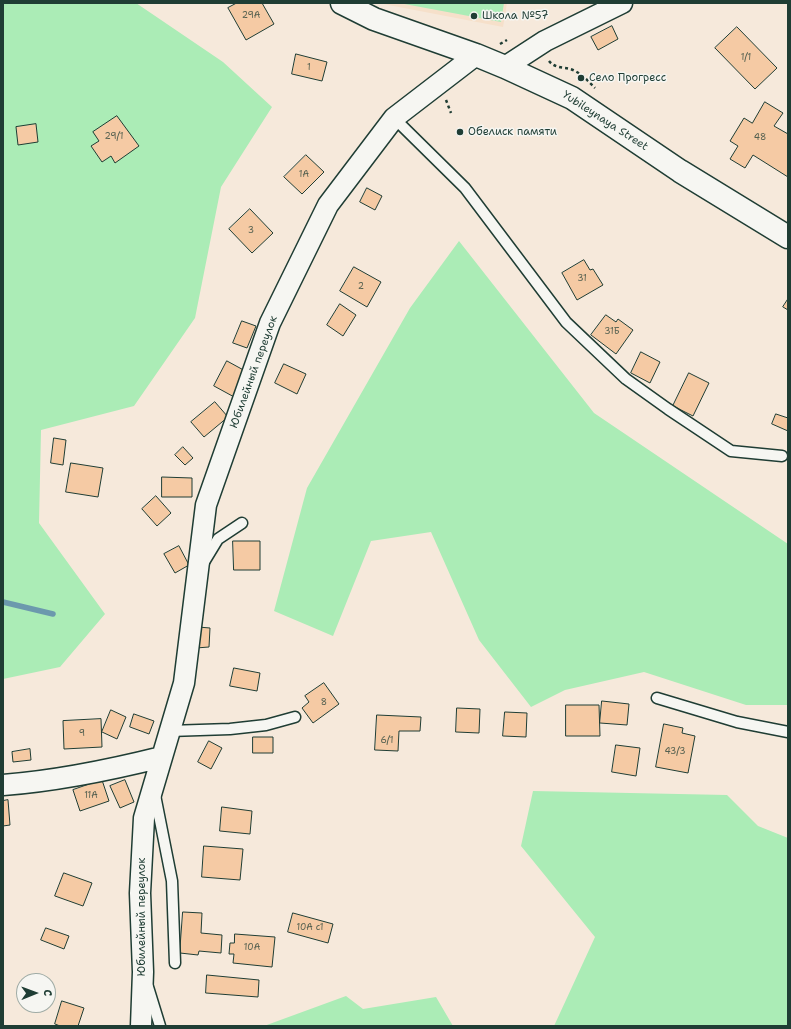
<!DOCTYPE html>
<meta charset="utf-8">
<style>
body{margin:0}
#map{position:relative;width:791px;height:1029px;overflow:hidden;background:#f6e9db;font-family:"Shantell Sans",sans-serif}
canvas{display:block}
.frame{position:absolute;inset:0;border:4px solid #1f3d34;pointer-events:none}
.north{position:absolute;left:16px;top:973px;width:40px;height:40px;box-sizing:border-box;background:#f6f6f2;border:1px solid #a0aca6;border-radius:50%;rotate:89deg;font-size:11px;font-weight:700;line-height:16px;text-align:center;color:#1f3d34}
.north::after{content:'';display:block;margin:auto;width:14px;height:18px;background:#1f3d34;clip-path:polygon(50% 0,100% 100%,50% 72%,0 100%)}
</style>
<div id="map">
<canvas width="791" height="1029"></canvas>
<div class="frame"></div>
<div class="north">С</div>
</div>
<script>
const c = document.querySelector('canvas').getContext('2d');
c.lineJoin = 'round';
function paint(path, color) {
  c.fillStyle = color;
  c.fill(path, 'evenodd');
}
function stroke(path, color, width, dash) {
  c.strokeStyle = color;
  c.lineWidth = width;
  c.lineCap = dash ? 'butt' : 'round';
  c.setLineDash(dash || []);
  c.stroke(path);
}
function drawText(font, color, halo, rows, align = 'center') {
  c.font = font + ' "Shantell Sans",sans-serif';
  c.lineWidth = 3;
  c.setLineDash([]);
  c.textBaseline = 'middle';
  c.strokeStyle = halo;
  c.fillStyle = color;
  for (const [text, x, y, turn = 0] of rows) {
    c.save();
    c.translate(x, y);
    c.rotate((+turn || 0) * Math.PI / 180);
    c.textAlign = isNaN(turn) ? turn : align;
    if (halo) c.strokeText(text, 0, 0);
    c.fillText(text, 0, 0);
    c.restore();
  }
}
paint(new Path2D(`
 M 378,3 L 507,3 L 503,27 Z`), '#f6e0ca');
paint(new Path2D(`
 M 3,3 L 136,3 L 223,62 L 272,107 L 221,187 L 195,318 L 134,406 L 41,430 L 39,523 L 105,614 L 60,667 L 3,679 Z
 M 399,3 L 504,3 L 501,22 Z
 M 459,241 L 594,413 L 788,544 L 788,705 L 746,705 L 644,672 L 565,690 L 531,707 L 479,640 L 431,532 L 371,541 L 333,636 L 274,611 L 307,488 L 410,308 Z
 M 533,791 L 727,795 L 758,826 L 788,838 L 788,1026 L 554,1026 L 595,937 L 521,846 Z
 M 346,996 L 363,1009 L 436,997 L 453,1026 L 264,1026 Z`), '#abecb6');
stroke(new Path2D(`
 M 3,602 L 53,614`), '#6c99ad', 5.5);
const building = new Path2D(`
 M 237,3 L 262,3 L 274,24 L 246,40 L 228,8 Z
 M 612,26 L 618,39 L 598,50 L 591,37 Z
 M 737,27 L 777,68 L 755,89 L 715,48 Z
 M 296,54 L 327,62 L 322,81 L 292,74 Z
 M 765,102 L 783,113 L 774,126 L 788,134 L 788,177 L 753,155 L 745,168 L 730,159 L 738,146 L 730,141 L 744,118 L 752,123 Z
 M 117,116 L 139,146 L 115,163 L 111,156 L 102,162 L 91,146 L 99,141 L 93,132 Z
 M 36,124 L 38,142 L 18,145 L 16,127 Z
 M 306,155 L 324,172 L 302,194 L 284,177 Z
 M 367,188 L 382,196 L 375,210 L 360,202 Z
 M 250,209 L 273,233 L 252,253 L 229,229 Z
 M 584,260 L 590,270 L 593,269 L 603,285 L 577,300 L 562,273 Z
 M 354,267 L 381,282 L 367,307 L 340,291 Z
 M 788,299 L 788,310 L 783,307 Z
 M 340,304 L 356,315 L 343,336 L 327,325 Z
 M 606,315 L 616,322 L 618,319 L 633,330 L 616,354 L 591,335 Z
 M 242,321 L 256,326 L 247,348 L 233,343 Z
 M 641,352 L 660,362 L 650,383 L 631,373 Z
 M 227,361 L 249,373 L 236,398 L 214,386 Z
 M 284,364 L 306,374 L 297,394 L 275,383 Z
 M 689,373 L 709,383 L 693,416 L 673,406 Z
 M 215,402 L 228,417 L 204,437 L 191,422 Z
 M 776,414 L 788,418 L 788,431 L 772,424 Z
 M 54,438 L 66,440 L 63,465 L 51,463 Z
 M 183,447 L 193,458 L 185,465 L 175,455 Z
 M 71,463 L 103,468 L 98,497 L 66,492 Z
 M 162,477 L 192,478 L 192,497 L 162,497 Z
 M 156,496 L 171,513 L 157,526 L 142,509 Z
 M 233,541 L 260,541 L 260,570 L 234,570 Z
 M 179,546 L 189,565 L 175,573 L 164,554 Z
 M 198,627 L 210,628 L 209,647 L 196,648 Z
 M 234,668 L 260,673 L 257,691 L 230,686 Z
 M 324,683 L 339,704 L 313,723 L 302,708 L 309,702 L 305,696 Z
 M 602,701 L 629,704 L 627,725 L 600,723 Z
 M 566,705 L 599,705 L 600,736 L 566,736 Z
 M 457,708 L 480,709 L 479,733 L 456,732 Z
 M 111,710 L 126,717 L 117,739 L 102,732 Z
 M 505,712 L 527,713 L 526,737 L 503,736 Z
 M 134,714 L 154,721 L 149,734 L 130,727 Z
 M 377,715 L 421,717 L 420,731 L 399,731 L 398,751 L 375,750 Z
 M 101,719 L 102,747 L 64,749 L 63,721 Z
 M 664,724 L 683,728 L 682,733 L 695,736 L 688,773 L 656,767 Z
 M 253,737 L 273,737 L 273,753 L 253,753 Z
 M 209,741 L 222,748 L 211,769 L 198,762 Z
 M 616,745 L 640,748 L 636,776 L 612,772 Z
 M 30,749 L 31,760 L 13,762 L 12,752 Z
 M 102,780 L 109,801 L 80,811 L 73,790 Z
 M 125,780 L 134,802 L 120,808 L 110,786 Z
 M 8,800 L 10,825 L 3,826 L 3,801 Z
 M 222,807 L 252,811 L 250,834 L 220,831 Z
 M 204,846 L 243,849 L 240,880 L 202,877 Z
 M 64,873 L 92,883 L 83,906 L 55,896 Z
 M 183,912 L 202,913 L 201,933 L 222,935 L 221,953 L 199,951 L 198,955 L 180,953 Z
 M 293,913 L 333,924 L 328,943 L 288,932 Z
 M 46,928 L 69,936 L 64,949 L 41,940 Z
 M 235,934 L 275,937 L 272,967 L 233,963 L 234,954 L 229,954 L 230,943 L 234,943 Z
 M 207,975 L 259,980 L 258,997 L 206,993 Z
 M 62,1001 L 84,1008 L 78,1026 L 60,1026 L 55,1024 Z`);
paint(building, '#f5caa4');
stroke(building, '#1f3d34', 1);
const service = new Path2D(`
 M 394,118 L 465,188 L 566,322 L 626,379 L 668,409 L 731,451 L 782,456
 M 204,562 L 218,539 L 242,523
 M 657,698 L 737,722 L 788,732
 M 169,731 L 230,729 L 266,725 L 295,717
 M 155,795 L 172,881 L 175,963
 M 148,987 L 160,1026`);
const minor = new Path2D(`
 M 505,67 L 545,41 L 622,3
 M 3,785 C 56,781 110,770 162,757
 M 141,1026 L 143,972 L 140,893 L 144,818 L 184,683 L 206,505 L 270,323 L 328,205 L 394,118 L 476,55`);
const tertiary = new Path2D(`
 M 342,3 L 374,19 L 476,55 L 505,67 L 572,98 L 680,171 L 788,237`);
stroke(service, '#1f3d34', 13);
stroke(minor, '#1f3d34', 23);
stroke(tertiary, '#1f3d34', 25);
stroke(new Path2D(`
 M 500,44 L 507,40
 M 549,61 C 556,70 567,66 575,71 C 583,75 589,82 595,88
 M 446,100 L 451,113`), '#1f3d34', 2.5, [3, 3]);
stroke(service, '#f6f6f2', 10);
stroke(minor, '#f6f6f2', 20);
stroke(tertiary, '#f6f6f2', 22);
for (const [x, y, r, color] of [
 [474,16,4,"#1f3d34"],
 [581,78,4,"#1f3d34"],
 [460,132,4,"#1f3d34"]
]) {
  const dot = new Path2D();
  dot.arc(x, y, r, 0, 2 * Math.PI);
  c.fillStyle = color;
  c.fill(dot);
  stroke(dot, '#f6f6f2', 1.5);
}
drawText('9px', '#546050', null, [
 ["29А",251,16],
 ["1/1",746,58],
 ["1",309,68],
 ["29/1",114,137],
 ["48",760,138],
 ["1А",304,175],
 ["3",251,231],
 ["31",582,279],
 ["2",361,287],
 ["31Б",612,332],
 ["8",324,703],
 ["9",82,734],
 ["6/1",387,741],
 ["43/3",675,752],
 ["11А",91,796],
 ["10А с1",310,928],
 ["10А",252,948]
]);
drawText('11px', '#1f3d34', '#f6f6f2', [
 ["Школа №57",482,16],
 ["Село Прогресс",589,78],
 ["Обелиск памяти",468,132]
], 'left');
drawText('11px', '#1f3d34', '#f6f6f2', [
 ["Yubileynaya Street",605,121,33],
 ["Юбилейный переулок",254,372,-70],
 ["Юбилейный переулок",142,917,-90]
]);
</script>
